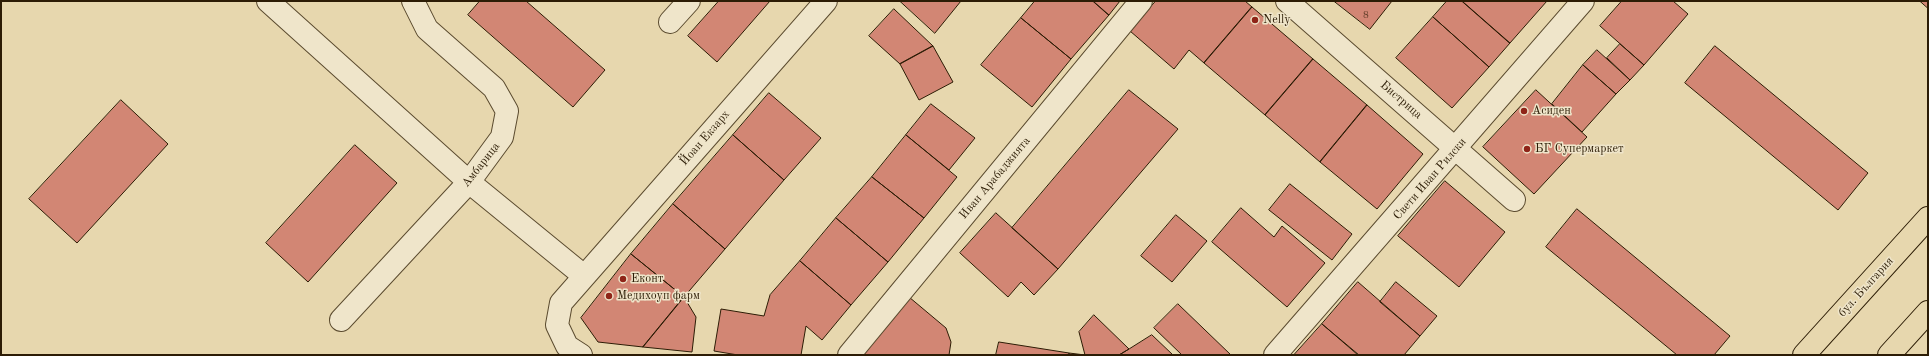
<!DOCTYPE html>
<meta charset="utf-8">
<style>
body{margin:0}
#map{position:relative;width:1929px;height:356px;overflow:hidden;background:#e7d7ae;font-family:"Old Standard TT",serif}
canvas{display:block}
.frame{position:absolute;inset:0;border:2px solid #2c1c05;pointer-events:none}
</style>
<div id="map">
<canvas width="1929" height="356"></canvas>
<div class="frame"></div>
</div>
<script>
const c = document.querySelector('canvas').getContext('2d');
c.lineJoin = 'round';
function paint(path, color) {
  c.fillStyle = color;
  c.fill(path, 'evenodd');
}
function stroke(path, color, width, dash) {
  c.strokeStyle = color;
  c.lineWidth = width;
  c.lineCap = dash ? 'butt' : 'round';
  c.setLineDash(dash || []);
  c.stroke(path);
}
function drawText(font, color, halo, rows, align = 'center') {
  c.font = font + ' "Old Standard TT",serif';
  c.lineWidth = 3;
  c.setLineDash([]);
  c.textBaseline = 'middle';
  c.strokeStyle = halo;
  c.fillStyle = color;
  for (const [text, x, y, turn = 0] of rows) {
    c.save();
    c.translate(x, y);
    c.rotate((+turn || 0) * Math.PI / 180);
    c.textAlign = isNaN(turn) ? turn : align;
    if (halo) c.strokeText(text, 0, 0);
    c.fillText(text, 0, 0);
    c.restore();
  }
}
const building = new Path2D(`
 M 480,1 L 526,1 L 605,70 L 573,107 L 468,15 Z
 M 719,1 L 770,1 L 717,62 L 688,36 Z
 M 900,1 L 961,1 L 935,33 Z
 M 1035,1 L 1093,1 L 1109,15 L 1071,59 L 1021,18 Z
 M 1093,1 L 1120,1 L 1109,15 Z
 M 1156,1 L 1245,1 L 1252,7 L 1204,63 L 1189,50 L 1174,69 L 1130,31 Z
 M 1334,1 L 1392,1 L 1370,29 Z
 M 1447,1 L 1462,1 L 1510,43 L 1489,67 L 1433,17 Z
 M 1462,1 L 1547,1 L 1510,43 Z
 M 1622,1 L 1673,1 L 1688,14 L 1644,65 L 1600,26 Z
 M 1920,1 L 1928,1 L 1928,8 Z
 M 1252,7 L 1313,59 L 1265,115 L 1204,63 Z
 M 894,9 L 933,46 L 900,64 L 869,36 Z
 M 1433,17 L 1489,67 L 1452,108 L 1396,58 Z
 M 1021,18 L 1071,59 L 1032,107 L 981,65 Z
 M 1620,44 L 1644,65 L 1630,80 L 1607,58 Z
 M 933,46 L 953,82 L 919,100 L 900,64 Z
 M 1715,46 L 1868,173 L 1838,210 L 1685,83 Z
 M 1597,50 L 1630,80 L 1616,94 L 1583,65 Z
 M 1313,59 L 1367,105 L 1320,162 L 1265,115 Z
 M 1583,65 L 1616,94 L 1582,132 L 1552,104 Z
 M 1129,90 L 1178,129 L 1058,269 L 1012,228 Z
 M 1536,90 L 1587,137 L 1534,194 L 1483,147 Z
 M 769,93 L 821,138 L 784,180 L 733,135 Z
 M 121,100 L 168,144 L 77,243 L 29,199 Z
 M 931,104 L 975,138 L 949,170 L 906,135 Z
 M 1367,105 L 1423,154 L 1377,209 L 1320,162 Z
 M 733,135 L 784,180 L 725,249 L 673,204 Z
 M 906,135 L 957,177 L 924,218 L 872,177 Z
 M 355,145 L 397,183 L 308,282 L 266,243 Z
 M 872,177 L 924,218 L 888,262 L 836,218 Z
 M 1445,181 L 1505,232 L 1459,287 L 1398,236 Z
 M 1290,184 L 1352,234 L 1332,260 L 1269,210 Z
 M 673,204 L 725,249 L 684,297 L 631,254 Z
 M 1241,208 L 1274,237 L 1282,226 L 1325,263 L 1287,307 L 1212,242 Z
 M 1577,209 L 1730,336 L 1714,355 L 1677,355 L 1546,247 Z
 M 996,213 L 1058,269 L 1034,295 L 1021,282 L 1008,297 L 960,253 Z
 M 1176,215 L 1207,241 L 1172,282 L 1141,256 Z
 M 836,218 L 888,262 L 851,305 L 800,261 Z
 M 631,254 L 684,297 L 643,347 L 598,342 L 581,318 Z
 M 800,261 L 851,305 L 822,340 L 806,326 L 801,355 L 738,355 L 714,351 L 721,309 L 764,316 L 770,295 Z
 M 1358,282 L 1420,336 L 1404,355 L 1359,355 L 1322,324 Z
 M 1396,282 L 1437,316 L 1420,336 L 1380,302 Z
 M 684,297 L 696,317 L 692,352 L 643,347 Z
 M 909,297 L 946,328 L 951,342 L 949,355 L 862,355 Z
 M 1178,304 L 1231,355 L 1182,355 L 1154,328 Z
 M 1094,315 L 1129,349 L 1119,355 L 1069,355 L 1069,353 L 1085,355 L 1079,332 Z
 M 1322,324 L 1358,355 L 1294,355 Z
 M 1152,335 L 1173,355 L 1119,355 L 1129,349 Z
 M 999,342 L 1069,353 L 1069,355 L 996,355 Z`);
paint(building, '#d28674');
stroke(building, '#2c1c05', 1);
const minor = new Path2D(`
 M 268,1 L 469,182 L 584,276
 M 1287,1 L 1514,200
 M 670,22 L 689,1
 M 341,320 L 469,182 L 502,137 L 507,111 L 494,88 L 427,29 L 413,1
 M 581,355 L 567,346 L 557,325 L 561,303 L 826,1
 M 849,355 L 1141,1
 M 1275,355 L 1583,1`);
const major = new Path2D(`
 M 1804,355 L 1928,218
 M 1889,355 L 1928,312`);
stroke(minor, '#5b4b2f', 24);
stroke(major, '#2c1c05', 24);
stroke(minor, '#efe5ca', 22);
stroke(major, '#e7d7ae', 22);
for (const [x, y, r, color] of [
 [1255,20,4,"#8f2418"],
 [1524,111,4,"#8f2418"],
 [1527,149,4,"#8f2418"],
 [623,279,4,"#8f2418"],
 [609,296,4,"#8f2418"]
]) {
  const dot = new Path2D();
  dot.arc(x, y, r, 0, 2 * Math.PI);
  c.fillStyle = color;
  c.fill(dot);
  stroke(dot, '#efe5ca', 1.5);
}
drawText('10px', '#563621', null, [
 ["8",1366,15]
]);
drawText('12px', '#2c1c05', '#efe5ca', [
 ["Nelly",1263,20],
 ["Асиден",1532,111],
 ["БГ Супермаркет",1535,149],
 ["Еконт",631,279],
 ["Медихоуп фарм",617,296]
], 'left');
drawText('12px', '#2c1c05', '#efe5ca', [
 ["Бистрица",1401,100,41],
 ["Йоан Екзарх",705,138,-49],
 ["Амбарица",481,165,-52],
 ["Иван Арабаджията",995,178,-50],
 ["Свети Иван Рилски",1430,179,-49],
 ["бул. България",1866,287,-48]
]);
</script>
